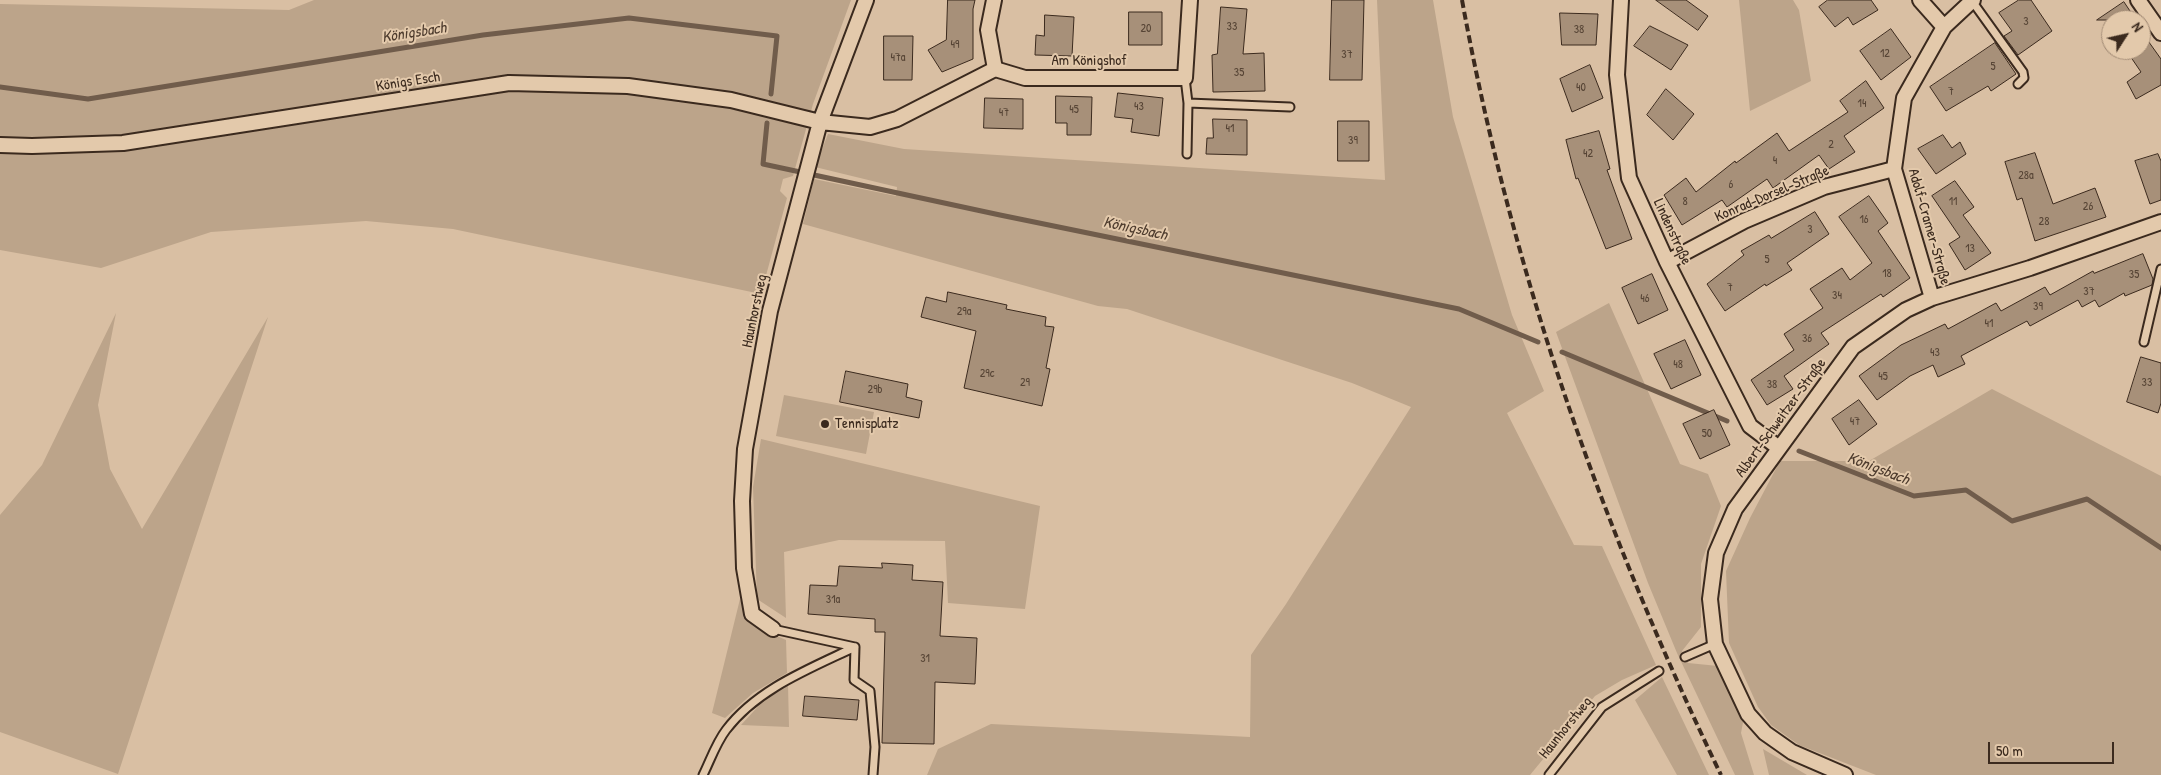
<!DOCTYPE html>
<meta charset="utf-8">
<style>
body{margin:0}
#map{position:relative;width:2161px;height:775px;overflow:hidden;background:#d9bfa3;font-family:"Patrick Hand",sans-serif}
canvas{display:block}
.north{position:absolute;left:2101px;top:10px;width:50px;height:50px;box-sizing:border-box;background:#e3c9ab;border:1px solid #a08973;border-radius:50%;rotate:55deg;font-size:14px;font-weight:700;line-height:20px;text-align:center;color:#3b2a1e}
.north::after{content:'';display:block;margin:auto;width:18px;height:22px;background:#3b2a1e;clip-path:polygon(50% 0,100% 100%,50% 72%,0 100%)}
.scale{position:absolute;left:1988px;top:742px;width:126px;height:22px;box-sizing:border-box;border:2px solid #3b2a1e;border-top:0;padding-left:6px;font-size:15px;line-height:18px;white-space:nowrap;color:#3b2a1e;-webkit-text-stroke:4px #e3c9ab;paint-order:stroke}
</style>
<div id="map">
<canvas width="2161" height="775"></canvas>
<div class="north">N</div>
<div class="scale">50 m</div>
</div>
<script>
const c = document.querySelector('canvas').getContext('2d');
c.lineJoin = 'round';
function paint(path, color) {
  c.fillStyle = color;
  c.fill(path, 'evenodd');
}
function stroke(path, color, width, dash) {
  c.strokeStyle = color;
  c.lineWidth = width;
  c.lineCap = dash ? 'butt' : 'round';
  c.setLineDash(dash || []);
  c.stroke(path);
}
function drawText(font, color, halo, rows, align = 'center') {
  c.font = font + ' "Patrick Hand",sans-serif';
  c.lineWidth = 4;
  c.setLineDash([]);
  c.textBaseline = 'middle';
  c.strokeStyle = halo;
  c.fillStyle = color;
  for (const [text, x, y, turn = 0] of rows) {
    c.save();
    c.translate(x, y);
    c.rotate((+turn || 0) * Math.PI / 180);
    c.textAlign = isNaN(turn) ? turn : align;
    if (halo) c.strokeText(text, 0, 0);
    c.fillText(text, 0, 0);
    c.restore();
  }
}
paint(new Path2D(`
 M 314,0 L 851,0 L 813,104 L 793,176 L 783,179 L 780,191 L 787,198 L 761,294 L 453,229 L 366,221 L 211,232 L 101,268 L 0,250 L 0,4 L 289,10 Z
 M 1377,0 L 1433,0 L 1453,117 L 1512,315 L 1544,391 L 1507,413 L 1574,545 L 1602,546 L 1656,665 L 1622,680 L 1595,696 L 1530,775 L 927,775 L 938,749 L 991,724 L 1250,737 L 1251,655 L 1286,604 L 1411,407 L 1352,383 L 1127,309 L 1098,306 L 803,224 L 814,179 L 896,196 L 897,187 L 815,167 L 828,134 L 904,149 L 1385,180 Z
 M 1739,0 L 1793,0 L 1799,10 L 1811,81 L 1750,111 Z
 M 1609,303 L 1680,464 L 1708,474 L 1721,506 L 1701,564 L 1701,627 L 1682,651 L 1688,663 L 1718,666 L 1724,675 L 1744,717 L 1741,733 L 1754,775 L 1735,775 L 1677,653 L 1648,583 L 1556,332 Z
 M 116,313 L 98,405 L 110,469 L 142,529 L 268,317 L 118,774 L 0,732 L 0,515 L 42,465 Z
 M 1992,389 L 2161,476 L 2161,775 L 1876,775 L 1799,745 L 1771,725 L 1758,707 L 1729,643 L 1726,571 L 1750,518 L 1780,461 L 1869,461 Z
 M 784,395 L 874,412 L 866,454 L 776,436 Z
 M 761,439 L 1040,506 L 1025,609 L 948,603 L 945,541 L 839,540 L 784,552 L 786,618 L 757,599 L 753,487 Z
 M 740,599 L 754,626 L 786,640 L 787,673 L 753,693 L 725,718 L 712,713 Z
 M 1662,677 L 1709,775 L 1677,775 L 1635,700 Z
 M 788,685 L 789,727 L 741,725 L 764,700 Z
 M 1763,749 L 1807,775 L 1769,775 Z`), '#bca48a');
stroke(new Path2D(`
 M 0,87 L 88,99 L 483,35 L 629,18 L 777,36 L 771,94
 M 767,123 L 763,164 L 1000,215 L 1459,309 L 1538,342
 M 1562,352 L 1727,421
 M 1799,451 L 1914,496 L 1966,490 L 2012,521 L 2087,499 L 2161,548`), '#705c4b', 5);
const building = new Path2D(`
 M 948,0 L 975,0 L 973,9 L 973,59 L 942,72 L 928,50 L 946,40 Z
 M 1332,0 L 1364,0 L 1362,80 L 1330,80 Z
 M 1656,0 L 1686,0 L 1708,16 L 1698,30 Z
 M 1828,0 L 1871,0 L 1878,10 L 1853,25 L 1848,17 L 1835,27 L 1819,7 Z
 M 2019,0 L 2031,0 L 2052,31 L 2018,55 L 2004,36 L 2012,31 L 1999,13 Z
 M 2124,2 L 2136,20 L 2097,20 Z
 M 1221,7 L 1247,9 L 1243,54 L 1264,53 L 1265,91 L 1213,92 L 1212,55 L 1217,54 Z
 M 1129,12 L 1162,12 L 1162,45 L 1129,45 Z
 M 1560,13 L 1598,14 L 1596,45 L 1562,45 Z
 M 1045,15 L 1074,17 L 1072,56 L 1035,55 L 1036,35 L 1044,36 Z
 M 1650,26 L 1688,45 L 1671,70 L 1634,46 Z
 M 1891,29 L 1911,57 L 1881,80 L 1860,51 Z
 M 2141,31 L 2161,59 L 2161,85 L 2136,99 L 2127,82 L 2141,72 L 2126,50 L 2141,50 Z
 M 884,36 L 913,36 L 912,80 L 884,80 Z
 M 1995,43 L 2016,74 L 1991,91 L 1988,86 L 1946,111 L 1930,87 Z
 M 1590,65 L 1603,98 L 1572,112 L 1560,79 Z
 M 1866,81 L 1884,108 L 1844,136 L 1855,152 L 1829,169 L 1819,155 L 1773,188 L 1767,179 L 1727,207 L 1722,200 L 1682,225 L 1664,195 L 1686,178 L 1696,192 L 1735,161 L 1736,163 L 1777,133 L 1789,151 L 1848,112 L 1840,101 Z
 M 1666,89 L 1694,114 L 1673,140 L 1647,115 Z
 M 1118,93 L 1163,98 L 1159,136 L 1131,132 L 1133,119 L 1115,117 Z
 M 1056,96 L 1092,97 L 1091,135 L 1067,135 L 1067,123 L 1056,123 Z
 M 985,98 L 1023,99 L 1023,129 L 984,128 Z
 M 1213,119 L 1247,120 L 1247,155 L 1206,154 L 1207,138 L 1213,138 Z
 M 1338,121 L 1369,121 L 1369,161 L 1338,161 Z
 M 1599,131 L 1610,169 L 1607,170 L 1632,239 L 1606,249 L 1578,178 L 1576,179 L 1566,140 Z
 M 1943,135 L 1952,148 L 1960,142 L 1966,154 L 1936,174 L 1918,149 Z
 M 2035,153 L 2053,204 L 2095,188 L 2106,217 L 2035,241 L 2022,198 L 2017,200 L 2005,162 Z
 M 2158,154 L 2161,161 L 2161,200 L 2150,204 L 2135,161 Z
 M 1955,181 L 1974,207 L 1963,215 L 1991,253 L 1965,270 L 1949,244 L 1960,237 L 1932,196 Z
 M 1869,196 L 1888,223 L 1878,231 L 1910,278 L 1883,297 L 1881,294 L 1821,333 L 1829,344 L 1784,376 L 1793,389 L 1767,405 L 1751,380 L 1794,350 L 1784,334 L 1823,308 L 1810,289 L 1842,268 L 1850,280 L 1872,263 L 1839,217 Z
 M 1815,212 L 1829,234 L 1787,263 L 1792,270 L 1766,286 L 1765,284 L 1725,311 L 1707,284 L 1744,255 L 1741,251 L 1769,235 L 1771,238 Z
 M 2143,254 L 2153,279 L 2152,285 L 2125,296 L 2124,293 L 2099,307 L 2095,300 L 2082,307 L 2078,300 L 2030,326 L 2027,321 L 1961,356 L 1965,364 L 1938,377 L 1933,365 L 1910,376 L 1877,400 L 1859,376 L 1901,345 L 1945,324 L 1948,329 L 1996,303 L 2001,311 L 2045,287 L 2050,295 L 2093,271 L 2094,273 Z
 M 1652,274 L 1668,310 L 1638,324 L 1622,288 Z
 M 948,292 L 1007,305 L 1006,309 L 1046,317 L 1045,326 L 1054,327 L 1046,368 L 1050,369 L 1042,406 L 964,388 L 976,331 L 921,317 L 926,297 L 946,302 Z
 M 1685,340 L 1701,375 L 1671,389 L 1654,354 Z
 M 2141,357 L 2161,363 L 2161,403 L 2158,413 L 2127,402 Z
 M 846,371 L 908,384 L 906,397 L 922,401 L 919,418 L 840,402 Z
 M 1859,400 L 1877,424 L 1849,445 L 1832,419 Z
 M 1714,410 L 1730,445 L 1700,459 L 1683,424 Z
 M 882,563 L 913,565 L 912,580 L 943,582 L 940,636 L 977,638 L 975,684 L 935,682 L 934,744 L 882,743 L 885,632 L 875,632 L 875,619 L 808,614 L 810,585 L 837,586 L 839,566 L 882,568 Z
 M 805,696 L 859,700 L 857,720 L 803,716 Z`);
paint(building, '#a79079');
stroke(building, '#3b2a1e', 1);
const lane = new Path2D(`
 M 1972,1 L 2023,72 L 2024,78 L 2018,84
 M 1185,78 L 1188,103 L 1290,107
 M 1187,154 L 1188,103
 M 2144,342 L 2161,269
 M 773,629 L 855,647 L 854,680 L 870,691 L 875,747 L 873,775
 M 1685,657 L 1715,644
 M 703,775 C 710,761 716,743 726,730 C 757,689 809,669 855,647
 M 1549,775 L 1602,707 L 1659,671`);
const street = new Path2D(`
 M 994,0 L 988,30 L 995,69
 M 1621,0 L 1617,75 L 1629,178 L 1667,262 L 1750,426 L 1779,448
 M 1920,0 L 1944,27
 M 2138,0 L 2161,33
 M 0,145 L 32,146 L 123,143 L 509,83 L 628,86 L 731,100 L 820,122 L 870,127 L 897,119 L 995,69 L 1025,78 L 1185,78 L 1190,0
 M 1667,262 L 1744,221 L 1824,187 L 1894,169
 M 1932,298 L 1894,169 L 1904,98 L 1944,27 L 1973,0
 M 773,629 L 752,614 L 744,568 L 742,501 L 745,449 L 770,311 L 820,122 L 866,0
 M 1845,775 L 1792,752 L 1765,733 L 1748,714 L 1715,644 L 1710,599 L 1716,553 L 1735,509 L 1853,347 L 1906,310 L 1932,298 L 2030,268 L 2161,222`);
stroke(lane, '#3b2a1e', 11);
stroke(street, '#3b2a1e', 18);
stroke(lane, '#e3c9ab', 7);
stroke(street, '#e3c9ab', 14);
stroke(new Path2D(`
 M 1462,0 C 1512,273 1601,526 1721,775`), '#3b2a1e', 4, [8, 4]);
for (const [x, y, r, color] of [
 [825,424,5,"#3b2a1e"]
]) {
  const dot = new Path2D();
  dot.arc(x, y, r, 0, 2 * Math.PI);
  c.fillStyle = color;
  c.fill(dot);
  stroke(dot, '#e3c9ab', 2);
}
drawText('12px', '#564435', null, [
 ["3",2026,22],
 ["33",1232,27],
 ["20",1146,29],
 ["38",1579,30],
 ["49",955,45],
 ["12",1885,54],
 ["37",1347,55],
 ["47a",898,58],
 ["5",1993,67],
 ["35",1239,73],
 ["40",1581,88],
 ["7",1951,92],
 ["14",1862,104],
 ["43",1139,107],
 ["45",1074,110],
 ["47",1004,113],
 ["41",1230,129],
 ["39",1353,141],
 ["2",1831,145],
 ["42",1588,154],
 ["4",1775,161],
 ["28a",2026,176],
 ["6",1731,185],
 ["8",1685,202],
 ["11",1953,202],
 ["26",2088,207],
 ["16",1864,220],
 ["28",2044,222],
 ["3",1810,230],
 ["13",1970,249],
 ["5",1767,260],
 ["18",1887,274],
 ["35",2134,275],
 ["7",1730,288],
 ["37",2089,292],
 ["34",1837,296],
 ["46",1645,299],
 ["39",2038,307],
 ["29a",964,312],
 ["41",1989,324],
 ["36",1807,339],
 ["43",1935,353],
 ["48",1678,365],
 ["29c",987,374],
 ["45",1883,377],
 ["29",1025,383],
 ["33",2147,383],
 ["38",1772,385],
 ["29b",875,390],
 ["47",1855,422],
 ["50",1707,434],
 ["31a",833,600],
 ["31",925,659]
]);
drawText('15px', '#3b2a1e', '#e3c9ab', [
 ["Am Königshof",1089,61],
 ["Königs Esch",408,82,-9],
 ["Konrad-Dorsel-Straße",1772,194,-23],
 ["Adolf-Cramer-Straße",1929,227,74],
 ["Lindenstraße",1672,232,65],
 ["Haunhorstweg",755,311,-78],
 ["Albert-Schweitzer-Straße",1781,418,-54],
 ["Haunhorstweg",1566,728,-51]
]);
drawText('15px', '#3b2a1e', '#e3c9ab', [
 ["Tennisplatz",835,424]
], 'left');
drawText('italic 16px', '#4d3b2d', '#e3c9ab', [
 ["Königsbach",414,33,-9],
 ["Königsbach",1135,229,12],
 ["Königsbach",1878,469,21]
]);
</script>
